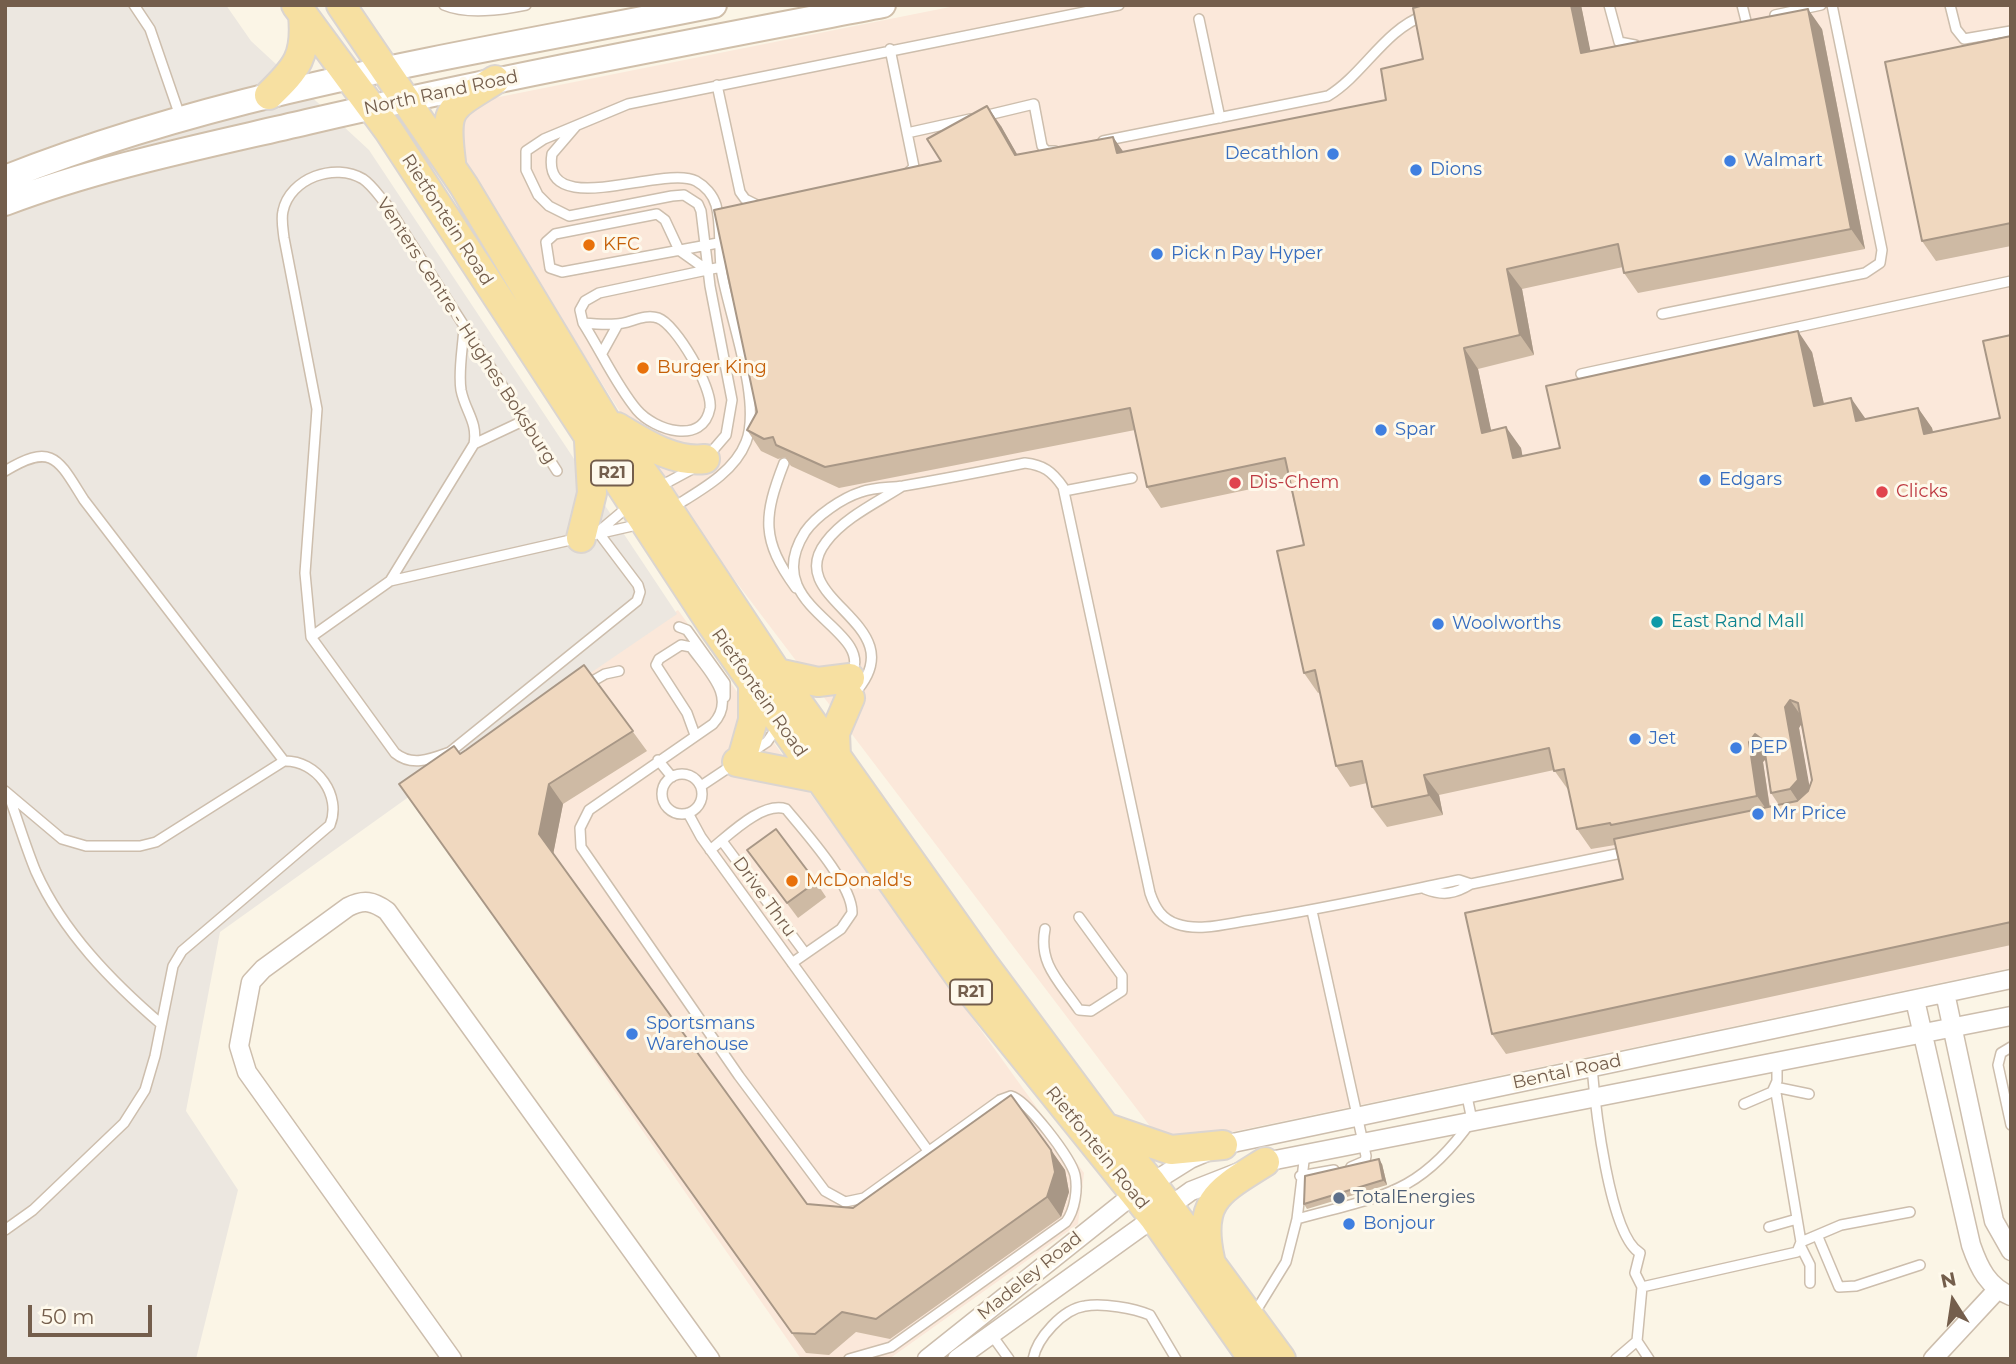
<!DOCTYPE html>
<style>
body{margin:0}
#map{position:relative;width:2016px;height:1364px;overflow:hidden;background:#fbf5e6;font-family:Montserrat,sans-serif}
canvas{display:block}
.frame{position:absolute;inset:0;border:7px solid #745e4c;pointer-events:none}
.north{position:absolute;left:1918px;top:1266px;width:70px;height:70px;-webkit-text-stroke:5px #fef9ec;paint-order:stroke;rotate:348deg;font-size:19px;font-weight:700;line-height:28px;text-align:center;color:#745e4c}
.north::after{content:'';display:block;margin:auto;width:24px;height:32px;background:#745e4c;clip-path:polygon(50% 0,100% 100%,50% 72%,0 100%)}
.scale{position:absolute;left:28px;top:1305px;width:124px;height:32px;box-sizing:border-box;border:4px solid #745e4c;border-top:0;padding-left:9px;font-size:21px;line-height:24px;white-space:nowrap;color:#745e4c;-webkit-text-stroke:5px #fef9ec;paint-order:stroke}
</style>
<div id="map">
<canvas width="2016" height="1364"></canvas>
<div class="frame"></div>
<div class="north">N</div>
<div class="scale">50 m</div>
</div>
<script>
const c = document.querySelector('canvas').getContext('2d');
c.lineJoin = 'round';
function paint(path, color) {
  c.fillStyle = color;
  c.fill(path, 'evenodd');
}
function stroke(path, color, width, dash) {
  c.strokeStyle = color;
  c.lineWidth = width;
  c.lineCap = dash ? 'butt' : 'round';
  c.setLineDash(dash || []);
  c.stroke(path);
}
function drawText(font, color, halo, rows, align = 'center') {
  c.font = font + ' Montserrat,sans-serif';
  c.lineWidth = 6;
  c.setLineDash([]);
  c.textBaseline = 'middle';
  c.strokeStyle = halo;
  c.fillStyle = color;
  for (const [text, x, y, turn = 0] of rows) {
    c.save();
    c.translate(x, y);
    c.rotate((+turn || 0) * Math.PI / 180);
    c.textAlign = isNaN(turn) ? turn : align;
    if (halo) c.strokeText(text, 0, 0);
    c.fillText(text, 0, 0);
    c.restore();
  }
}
paint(new Path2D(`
 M 960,5 L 2011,5 L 2011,968 L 1165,1146 L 686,516 L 456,153 L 453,130 L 479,101 Z
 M 678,610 L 1084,1173 L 1078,1224 L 889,1359 L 801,1359 L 410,796 Z`), '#fbe8da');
paint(new Path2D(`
 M 5,5 L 226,5 L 251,41 L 369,150 L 677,614 L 410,796 L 220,932 L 186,1111 L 238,1190 L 196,1359 L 5,1359 Z`), '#ece7e0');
const service = new Path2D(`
 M 134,5 L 150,29 L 180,116
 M 444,5 C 468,15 501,10 526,5
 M 1609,5 L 1619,42 L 1635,45
 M 1742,5 L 1746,21
 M 1950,5 L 1956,29 L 1964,39 L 2011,31
 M 1775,15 L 1821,5
 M 1199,19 L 1220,118
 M 890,49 L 914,167 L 906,175
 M 717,85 L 740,192 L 745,199 L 759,206
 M 984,116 L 1034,104 L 1042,146 L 1046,151 L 1055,151
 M 576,126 L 552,154 C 541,222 664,164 696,181 C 705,186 713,195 716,205 C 722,227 718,252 722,274 C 730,318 762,402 746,442 C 734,473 699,491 672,508
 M 907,133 L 970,119
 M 1103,141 L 1328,96 C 1364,74 1384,30 1425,15
 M 707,270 L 679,250 L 665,220 L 657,214 L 555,234 L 546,242 L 550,268 L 562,272 L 718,243
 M 1662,314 L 1865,273 L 1880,263 L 1882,250 L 1832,5
 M 583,323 C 594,324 605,325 616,324 C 629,324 644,313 658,318 C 676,324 713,388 710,408 C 703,446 654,430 637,410 C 616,385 601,351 583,323 L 580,310 L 585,301 L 599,293 L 721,267
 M 602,353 L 618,324
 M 1581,374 L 2011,281
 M 474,444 L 525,420
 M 707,457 L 726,435 L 732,400 L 710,286 L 701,211 L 698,204 L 684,195 L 672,196 L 569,216 L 549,206 L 538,195 L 526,170 L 526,151 L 544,139 L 628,104 L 1119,5
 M 784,463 C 763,517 761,540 796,588
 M 5,471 C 53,442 58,459 84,500 L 284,761
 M 657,488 L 694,468
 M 1064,491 L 1132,478
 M 598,532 L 638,585 L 640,592 L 637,601 L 450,752 C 431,759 412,767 395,753 L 311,637 L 390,581 L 641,524
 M 598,532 L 630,505
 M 390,581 L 474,444 C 478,422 465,411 461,390 C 458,371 463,347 464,327
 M 679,627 L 687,630 L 725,683 L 725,697
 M 311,637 L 305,573 L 317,409 L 284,238 C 283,229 281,219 283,211 C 290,178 335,162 363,179 C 372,185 379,196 386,204 L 557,471
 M 852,674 C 874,627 757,608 805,532 C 816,516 842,498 861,492 C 875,487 889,488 903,486 C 944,479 985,471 1025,463 C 1043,465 1052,471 1063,487 L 1150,893 C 1155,908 1162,919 1177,924 C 1200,932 1229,923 1252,920 C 1322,909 1390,894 1459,880 L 1471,884
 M 586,685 L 605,674 L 619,671
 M 853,695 C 920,624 780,601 826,542 C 844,518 876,503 901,487
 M 695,735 L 687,713 L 656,665 L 659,659 L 681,645 L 691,647 C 707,670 738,697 713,724 L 589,810 L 580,828 L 581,847 L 739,1076 L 825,1191 L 845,1202 L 864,1198 L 1000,1100 L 1011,1096 C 1027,1100 1071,1158 1075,1175 C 1078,1189 1075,1210 1066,1222 L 891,1347 L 849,1359
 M 752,752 L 767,742 L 778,726
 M 658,760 L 672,777
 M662 794a20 20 0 1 1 40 0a20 20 0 1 1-40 0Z
 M 701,786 L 734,764
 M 5,791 L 62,839 L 86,846 L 140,846 L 156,842 L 284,761 C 317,760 342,796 330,825 L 182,951 L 173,966 L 155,1056 L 145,1090 L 124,1123 L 33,1210 L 5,1230
 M 9,796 C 18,821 26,848 36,872 C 63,932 112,982 161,1024
 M 688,813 L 701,837 L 929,1152
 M 722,841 L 805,953
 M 710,850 C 728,836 762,801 786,809 C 805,832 853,885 852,913 L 841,929 L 792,963
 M 1425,889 C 1443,896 1455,894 1471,884 L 1626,852
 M 1312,911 L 1366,1156 L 1365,1161 L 1351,1167
 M 1045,929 C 1038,964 1060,982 1079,1010 L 1091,1011 L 1122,991 L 1122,976 L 1079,917
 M 2011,1047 L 2001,1053 L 1998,1065 L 2011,1125
 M 1592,1067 C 1595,1104 1609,1235 1640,1253 L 1635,1273 L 1642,1287 L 1797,1252 L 1801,1242 L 1775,1087 L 1809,1094
 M 1744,1104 L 1772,1092 L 1777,1081 L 1777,1062
 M 1300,1176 L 1334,1170
 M 1297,1219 C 1380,1196 1419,1196 1472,1120 L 1466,1092
 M 1769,1227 L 1797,1219
 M 1818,1237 L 1839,1287 L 1856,1286 L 1920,1265
 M 1801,1242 L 1841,1225 L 1910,1212
 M 1801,1247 L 1810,1265 L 1810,1283
 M 1254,1314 L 1286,1262 L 1297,1219 L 1305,1153
 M 991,1334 L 1009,1359
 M 1637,1341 L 1649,1359
 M 1033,1359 C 1037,1338 1063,1309 1085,1306 C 1103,1303 1133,1308 1150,1315 L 1176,1359
 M 1616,1359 L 1637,1341 L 1642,1287`);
const minor = new Path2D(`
 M 1945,993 L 1994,1221 L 2011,1251
 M 1915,1000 L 1971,1245 C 1979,1268 1988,1287 2011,1296
 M 452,1359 L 247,1072 L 239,1046 L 251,982 L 263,969 L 348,907 C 364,899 373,901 387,911 L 710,1359
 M 927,1359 L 1134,1194 L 1190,1159 L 1223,1145 L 2011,979
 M 957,1359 L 1191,1191 L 1265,1162 L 2011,1016
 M 1933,1359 L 1998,1289`);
const secondary = new Path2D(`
 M 5,178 C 232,88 476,53 714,5
 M 5,203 C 103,166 205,146 307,122 C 498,78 690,42 883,5`);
const primary = new Path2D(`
 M 296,5 L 389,131 L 712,625 L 917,917 L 962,980 L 1154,1218 L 1253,1359
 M 341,5 L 464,186 L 605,420 L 655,489 L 777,673 L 983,963 L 1105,1127 L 1151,1182 L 1281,1359
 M 269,95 C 297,68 307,56 303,15
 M 451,162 C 444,106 449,109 495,80
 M 617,427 C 643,442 673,463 705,459
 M 581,538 L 592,493 L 589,441
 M 777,673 L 818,682 L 850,678
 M 836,756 L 835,733 L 850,698
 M 742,759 L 753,720 L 753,682
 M 737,762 L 818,778
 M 1107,1128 L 1171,1150 L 1223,1145
 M 1210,1259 C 1197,1200 1219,1191 1265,1162`);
stroke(service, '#cdbead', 12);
stroke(minor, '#cdbead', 21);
stroke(secondary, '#d0bfaa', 28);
stroke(primary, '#dbd5d0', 32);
stroke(service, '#fff', 9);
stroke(minor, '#fff', 18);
stroke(secondary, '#fff', 24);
stroke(primary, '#f7e0a1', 28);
paint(new Path2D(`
 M 1424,5 L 1581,5 L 1590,51 L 1822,29 L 1865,249 L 1638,293 L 1624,273 L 1623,267 L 1522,289 L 1534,355 L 1478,369 L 1491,431 L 1521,448 L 1522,456 L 1560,448 L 1812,352 L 1824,404 L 1865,418 L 1865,419 L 1918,408 L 1932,428 L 1933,432 L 2000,418 L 2011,335 L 2011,945 L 1506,1054 L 1492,1034 L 1623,879 L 1615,845 L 1591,849 L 1577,829 L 1569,791 L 1554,770 L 1439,795 L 1443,815 L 1387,827 L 1372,807 L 1367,783 L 1350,787 L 1336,766 L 1320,692 L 1318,693 L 1304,673 L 1304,545 L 1289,481 L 1161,508 L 1147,487 L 1135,430 L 839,488 L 791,466 L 785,457 L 778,459 L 761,451 L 747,430 L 941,161 L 1001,126 L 1017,155 L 1113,137 L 1123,152 L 1386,100 L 1423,59 ZM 1801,724 L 1812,780 L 1809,787 L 1799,728 ZM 1766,759 L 1771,793 L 1779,805 L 1770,807 L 1763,762 Z
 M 2011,36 L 2011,246 L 1936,261 L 1922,241 Z
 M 584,665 L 647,751 L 563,804 L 553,854 L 807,1204 L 853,1208 L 1051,1150 L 1065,1170 L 1069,1192 L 1061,1217 L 890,1339 L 856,1332 L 829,1355 L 806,1353 L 399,784 L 466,750 Z
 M 747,850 L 816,882 L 826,897 L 798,918 Z
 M 1382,1164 L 1387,1185 L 1307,1209 L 1304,1204 Z`), '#cebaa4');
paint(new Path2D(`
 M 1571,5 L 1581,5 L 1595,73 L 1581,53 Z
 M 1808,9 L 1822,29 L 1865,249 L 1851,229 Z
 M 987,106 L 1001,126 L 1029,175 L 1015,155 Z
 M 1113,137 L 1127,157 L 1117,153 Z
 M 1507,269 L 1522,289 L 1534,355 L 1520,335 Z
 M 1798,331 L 1812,352 L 1829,426 L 1814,406 Z
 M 1464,348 L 1478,369 L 1496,453 L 1482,433 Z
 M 1851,398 L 1865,418 L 1870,442 L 1856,421 Z
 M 1918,408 L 1932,428 L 1938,454 L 1924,434 Z
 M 1506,427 L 1521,448 L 1527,478 L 1513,458 Z
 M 1790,700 L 1804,720 L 1799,728 L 1812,800 L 1804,810 L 1790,789 L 1785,707 Z
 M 1755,734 L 1770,754 L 1763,762 L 1771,816 L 1757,796 L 1749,742 Z
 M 1424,775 L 1439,795 L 1443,815 L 1429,795 Z
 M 549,784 L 563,804 L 553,855 L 539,834 Z
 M 1051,1150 L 1065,1170 L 1069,1192 L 1061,1217 L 1047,1197 Z
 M 1379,1159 L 1382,1164 L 1387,1185 L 1383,1180 Z`), '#a89786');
const building = new Path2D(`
 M 1424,5 L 1571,5 L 1581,53 L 1808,9 L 1851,229 L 1624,273 L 1618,244 L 1507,269 L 1520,335 L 1464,348 L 1482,433 L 1506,427 L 1513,458 L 1560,448 L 1546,386 L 1798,331 L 1814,406 L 1851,398 L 1856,421 L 1918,408 L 1924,434 L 2000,418 L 1983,341 L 2011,335 L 2011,922 L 1492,1034 L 1465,913 L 1623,879 L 1614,839 L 1797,801 L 1808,791 L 1812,780 L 1798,703 L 1790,700 L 1785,707 L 1798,780 L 1790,789 L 1771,793 L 1763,740 L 1755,734 L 1749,742 L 1757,796 L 1611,825 L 1610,823 L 1577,829 L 1564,769 L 1554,771 L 1549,748 L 1424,775 L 1429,795 L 1372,807 L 1362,761 L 1336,766 L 1315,670 L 1304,673 L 1277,551 L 1304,545 L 1285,458 L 1147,487 L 1130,408 L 825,467 L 776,445 L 773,437 L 764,439 L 747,430 L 757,412 L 714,210 L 941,161 L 927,139 L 987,106 L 1015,155 L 1113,137 L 1117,153 L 1386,100 L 1381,69 L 1423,59 L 1413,8 Z
 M 2011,36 L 2011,223 L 1922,241 L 1885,62 Z
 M 584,665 L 633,731 L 549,784 L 539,834 L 807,1204 L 853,1208 L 1011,1095 L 1051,1150 L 1055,1172 L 1047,1197 L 876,1319 L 842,1312 L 815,1334 L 792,1333 L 399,784 L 454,746 L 460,754 L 466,750 Z
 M 776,829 L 816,882 L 787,903 L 747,850 Z
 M 1379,1159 L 1383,1180 L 1304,1204 L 1305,1176 Z`);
paint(building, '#f0d8bf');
stroke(building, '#a89786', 2);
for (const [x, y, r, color] of [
 [1333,154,7,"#3f7fe0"],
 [1730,161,7,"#3f7fe0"],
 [1416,170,7,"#3f7fe0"],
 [589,245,7,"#e8710a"],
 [1157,254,7,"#3f7fe0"],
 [643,368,7,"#e8710a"],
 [1381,430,7,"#3f7fe0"],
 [1705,480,7,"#3f7fe0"],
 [1235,483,7,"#e0444e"],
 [1882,492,7,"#e0444e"],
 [1657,622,7,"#0f9aa8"],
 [1438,624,7,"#3f7fe0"],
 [1635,739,7,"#3f7fe0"],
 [1736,748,7,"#3f7fe0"],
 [1758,814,7,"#3f7fe0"],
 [792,881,7,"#e8710a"],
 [632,1034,7,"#3f7fe0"],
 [1339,1198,7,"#5c6f8a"],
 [1349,1224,7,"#3f7fe0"]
]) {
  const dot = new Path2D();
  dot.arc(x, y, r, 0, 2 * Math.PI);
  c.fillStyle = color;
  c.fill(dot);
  stroke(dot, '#fef9ec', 2.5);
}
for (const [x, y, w] of [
 [612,473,42],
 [971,992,42]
]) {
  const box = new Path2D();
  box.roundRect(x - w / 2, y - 12.5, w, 25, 5);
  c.fillStyle = '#fef9ec';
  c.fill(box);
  stroke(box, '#745e4c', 2);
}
drawText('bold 16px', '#745e4c', null, [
 ["R21",612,473],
 ["R21",971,992]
]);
drawText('18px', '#745e4c', '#fef9ec', [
 ["North Rand Road",441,93,-12],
 ["Rietfontein Road",447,220,57],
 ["Venters Centre - Hughes Boksburg",466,331,57],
 ["Rietfontein Road",759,693,55],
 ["Drive Thru",764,897,54],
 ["Bental Road",1567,1072,-12],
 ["Rietfontein Road",1097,1148,51],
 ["Madeley Road",1030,1276,-39]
]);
drawText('18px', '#366cbe', '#fef9ec', [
 ["Decathlon",1319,154,"right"],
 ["Walmart",1744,161],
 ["Dions",1430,170],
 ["Pick n Pay Hyper",1171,254],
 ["Spar",1395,430],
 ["Edgars",1719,480],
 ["Woolworths",1452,624],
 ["Jet",1649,739],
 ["PEP",1750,748],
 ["Mr Price",1772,814],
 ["Sportsmans",646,1024],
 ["Warehouse",646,1045],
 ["Bonjour",1363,1224]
], 'left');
drawText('18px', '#c56008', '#fef9ec', [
 ["KFC",603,245],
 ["Burger King",657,368],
 ["McDonald's",806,881]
], 'left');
drawText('18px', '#be3a42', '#fef9ec', [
 ["Dis-Chem",1249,483],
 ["Clicks",1896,492]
], 'left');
drawText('18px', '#0d838f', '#fef9ec', [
 ["East Rand Mall",1671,622]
], 'left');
drawText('18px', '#4e5e75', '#fef9ec', [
 ["TotalEnergies",1353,1198]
], 'left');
</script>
